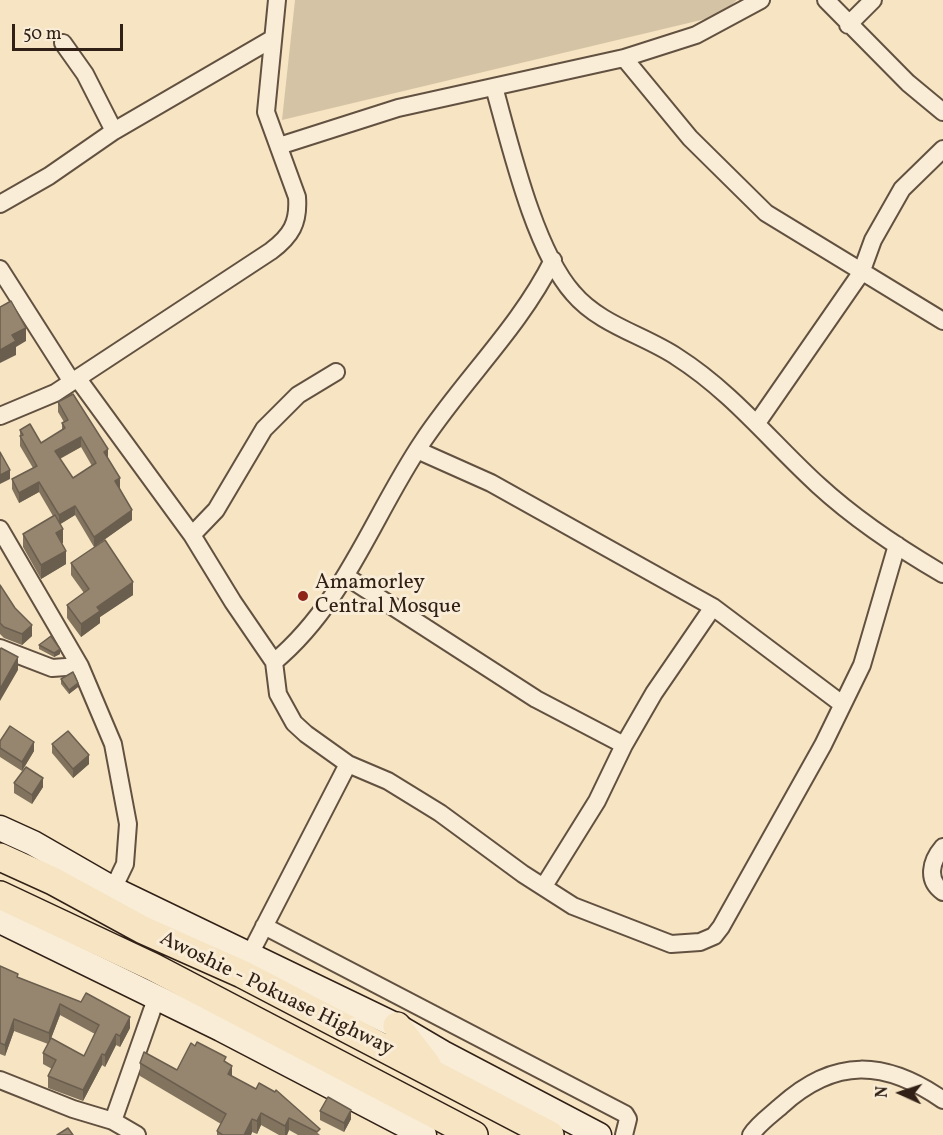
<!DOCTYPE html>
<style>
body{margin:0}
#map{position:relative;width:943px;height:1135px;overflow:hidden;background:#f6e4c2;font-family:Vollkorn,serif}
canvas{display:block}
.north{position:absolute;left:871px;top:1063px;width:60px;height:60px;-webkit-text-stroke:4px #f9edd7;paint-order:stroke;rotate:273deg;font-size:16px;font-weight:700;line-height:24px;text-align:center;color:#312016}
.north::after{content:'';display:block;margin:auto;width:21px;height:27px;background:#312016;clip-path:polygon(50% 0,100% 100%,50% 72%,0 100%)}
.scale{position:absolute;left:12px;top:24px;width:111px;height:27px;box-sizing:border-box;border:3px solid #312016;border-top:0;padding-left:8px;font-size:18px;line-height:21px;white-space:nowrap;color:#312016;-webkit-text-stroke:4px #f9edd7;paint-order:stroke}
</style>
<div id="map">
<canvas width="943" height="1135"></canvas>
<div class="north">N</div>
<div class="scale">50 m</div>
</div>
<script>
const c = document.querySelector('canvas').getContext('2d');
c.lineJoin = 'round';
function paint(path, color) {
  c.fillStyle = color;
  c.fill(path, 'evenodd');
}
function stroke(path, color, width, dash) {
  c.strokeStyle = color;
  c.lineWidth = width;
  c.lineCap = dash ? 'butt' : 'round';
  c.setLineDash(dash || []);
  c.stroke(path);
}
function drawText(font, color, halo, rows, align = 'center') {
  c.font = font + ' Vollkorn,serif';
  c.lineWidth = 6;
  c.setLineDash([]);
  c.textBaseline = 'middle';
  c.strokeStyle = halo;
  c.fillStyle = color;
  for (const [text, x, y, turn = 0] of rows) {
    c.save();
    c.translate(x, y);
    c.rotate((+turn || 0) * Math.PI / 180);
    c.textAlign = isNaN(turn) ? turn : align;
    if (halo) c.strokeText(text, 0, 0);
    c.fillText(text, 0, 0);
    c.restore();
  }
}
paint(new Path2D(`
 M 295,0 L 737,0 L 718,16 L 282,120 Z`), '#d5c3a5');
const street = new Path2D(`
 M 826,0 L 908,83 L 943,112
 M 848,25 L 873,0
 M 63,43 L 85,74 L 114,131
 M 624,58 L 690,138 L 766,213 L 943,321
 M 494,87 C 510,144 534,249 573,293 C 600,325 644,335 677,357 C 732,392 771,442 818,485 C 855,519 900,549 943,574
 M 279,146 L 398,108 L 624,58 L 696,35 L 761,0
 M 0,204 L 49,176 L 114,131 L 272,39
 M 0,269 L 72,382
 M 78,379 L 192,535 L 233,602 L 274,662 L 278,694 L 294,723 L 306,734 L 348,764 L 388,781 L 440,813 L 523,874 L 573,906 L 671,944 L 700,942 L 714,936 L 721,927 L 823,745 L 862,665 L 897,545
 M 0,416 L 55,393 L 271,251 C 291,236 299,223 297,197 L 266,112 L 277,0
 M 757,423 L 861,273 L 873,240 L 902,189 L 943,149
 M 417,450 L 491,483 L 713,607 L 842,704
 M 0,529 L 80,666 L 113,744 L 128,824 L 125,864 L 113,889
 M 192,535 L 216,510 L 264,429 L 298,395 L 336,372
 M 347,577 L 536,699 L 624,745
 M 0,648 L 52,668 L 80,666
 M 274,662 C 345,603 373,515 423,441 C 465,378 519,328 553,260
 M 943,847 C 931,861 926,880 943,892
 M 544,886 L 597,801 L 624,745 L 654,693 L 713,607
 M 264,926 L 625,1114 L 628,1119 L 624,1135
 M 250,954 L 348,764
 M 0,1080 L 73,1109 L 113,1121 L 137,1135
 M 113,1121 L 156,999
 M 751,1135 C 758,1124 771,1115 781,1106 C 835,1057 885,1060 943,1100`);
const secondary = new Path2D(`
 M 0,828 L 33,843 L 113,889 L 397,1026 L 443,1053 L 599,1135
 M 0,921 L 221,1029 L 424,1135`);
const primary = new Path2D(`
 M 0,857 L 53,881 L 143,930 L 242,974 L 550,1135
 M 0,895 L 153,967 L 474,1135
 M 397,1026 L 427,1065`);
stroke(street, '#625141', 20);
stroke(secondary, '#312016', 27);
stroke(primary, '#312016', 30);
stroke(street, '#f9edd7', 16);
stroke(secondary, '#f9edd7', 24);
stroke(primary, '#f6e4c2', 27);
paint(new Path2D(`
 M 58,402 L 108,458 L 132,520 L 94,547 L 75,515 L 60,524 L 63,543 L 61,543 L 66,564 L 41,579 L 23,547 L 23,534 L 53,516 L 39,492 L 19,503 L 12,489 L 12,479 L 33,468 L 20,446 L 20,430 L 41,443 L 62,430 L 62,423 L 64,422 L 58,412 ZM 81,447 L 92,466 L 73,478 L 60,459 Z
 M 71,563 L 133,595 L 100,617 L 100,623 L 81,637 L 67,618 L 67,605 L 84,593 L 71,575 Z
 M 0,585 L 32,636 L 22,645 L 4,638 L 0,634 Z
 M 39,645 L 60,654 L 54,657 L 39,649 Z
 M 61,679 L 78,687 L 69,694 L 61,684 Z
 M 0,741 L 34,751 L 22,771 L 0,757 Z
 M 52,744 L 89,764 L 73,778 L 52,753 Z
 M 14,783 L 43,787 L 32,804 L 14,793 Z
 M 0,966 L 18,977 L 130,1028 L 120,1047 L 116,1045 L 105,1067 L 102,1065 L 83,1101 L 48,1088 L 48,1076 L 52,1069 L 43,1064 L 43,1053 L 48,1044 L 14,1031 L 5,1056 L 0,1054 ZM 60,1015 L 95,1034 L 84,1056 L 51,1038 Z
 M 226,1062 L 232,1076 L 256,1089 L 259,1083 L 320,1135 L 298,1135 L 289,1130 L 287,1135 L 279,1135 L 261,1125 L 257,1134 L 252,1132 L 251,1135 L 217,1135 L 217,1131 L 221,1124 L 140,1076 L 140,1063 L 177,1070 Z
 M 320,1111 L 351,1119 L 344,1132 L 320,1120 Z`), '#82735f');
paint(new Path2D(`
 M 26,328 L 26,341 L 16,347 L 16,355 L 0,363 L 0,350 L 12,335 Z
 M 81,437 L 81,447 L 55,461 L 55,451 Z
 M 108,449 L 108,459 L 104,452 Z
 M 10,470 L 10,479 L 0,484 L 0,475 Z
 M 120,478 L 120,488 L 115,491 L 115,481 Z
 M 39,482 L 39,492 L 19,503 L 19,493 Z
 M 75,506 L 75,515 L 59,525 L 59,515 Z
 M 132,510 L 132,520 L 94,547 L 94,537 Z
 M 63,529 L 63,543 L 56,547 L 56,533 Z
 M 66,551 L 66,564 L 41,579 L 41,565 Z
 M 133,582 L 133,595 L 100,617 L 100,623 L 81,637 L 81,624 L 97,607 Z
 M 32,625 L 32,636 L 22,645 L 22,634 Z
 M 60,649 L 60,654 L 54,657 L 54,653 Z
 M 18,657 L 18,670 L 0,701 L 0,689 Z
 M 78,683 L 78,687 L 69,694 L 69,690 Z
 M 34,742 L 34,751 L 22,771 L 22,762 Z
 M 89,755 L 89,764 L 73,778 L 73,769 Z
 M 43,778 L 43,787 L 32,804 L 32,795 Z
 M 60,1004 L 60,1015 L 49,1044 L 49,1033 Z
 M 130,1017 L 130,1028 L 120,1047 L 120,1036 Z
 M 14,1019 L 14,1031 L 5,1056 L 5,1045 Z
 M 116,1034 L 116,1045 L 105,1067 L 105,1055 Z
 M 102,1054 L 102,1065 L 83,1101 L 83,1090 Z
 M 232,1066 L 232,1078 L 228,1074 Z
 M 351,1110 L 351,1119 L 344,1132 L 344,1123 Z
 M 261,1113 L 261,1125 L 257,1134 L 257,1121 Z
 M 289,1118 L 289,1130 L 287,1135 L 285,1135 L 285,1126 Z
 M 252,1119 L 252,1132 L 251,1135 L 244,1135 Z`), '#6a5e4e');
const building = new Path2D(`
 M 11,301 L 26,328 L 12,335 L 16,341 L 0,350 L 0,307 Z
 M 73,394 L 108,449 L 104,452 L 120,478 L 115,481 L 132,510 L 94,537 L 75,506 L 59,515 L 39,482 L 19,493 L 12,479 L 37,466 L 20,436 L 23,435 L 20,430 L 30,424 L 41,443 L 65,428 L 62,423 L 68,420 L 58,402 ZM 81,437 L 96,463 L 73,478 L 55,451 Z
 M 0,452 L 10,470 L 0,475 Z
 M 55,515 L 63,529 L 56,533 L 66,551 L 41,565 L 23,534 Z
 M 105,540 L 133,582 L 97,607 L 100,611 L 81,624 L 67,605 L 89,589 L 71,563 Z
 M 0,585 L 15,608 L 32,625 L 22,634 L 4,627 L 0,623 Z
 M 51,636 L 60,649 L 54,653 L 39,645 Z
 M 1,648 L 18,657 L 0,689 L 0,650 Z
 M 73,672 L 78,683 L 69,690 L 61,679 Z
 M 10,726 L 34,742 L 22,762 L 0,748 L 0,741 Z
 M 68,731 L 89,755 L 73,769 L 52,744 Z
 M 26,767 L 43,778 L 32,795 L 14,783 Z
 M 0,966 L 18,974 L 17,977 L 81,1002 L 86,993 L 130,1017 L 120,1036 L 116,1034 L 105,1055 L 102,1054 L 83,1090 L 48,1076 L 56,1060 L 43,1053 L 51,1038 L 84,1056 L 99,1025 L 60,1004 L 49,1033 L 14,1019 L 5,1045 L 0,1043 Z
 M 197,1042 L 226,1057 L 224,1061 L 232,1066 L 228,1074 L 256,1089 L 259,1083 L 275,1092 L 276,1090 L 320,1129 L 317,1132 L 289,1118 L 285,1126 L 261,1113 L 257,1121 L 252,1119 L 244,1135 L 223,1135 L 217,1131 L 226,1114 L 140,1063 L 144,1052 L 177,1070 L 191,1043 L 195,1046 Z
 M 328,1097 L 351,1110 L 344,1123 L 320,1111 Z
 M 68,1128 L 73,1135 L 57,1135 Z`);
paint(building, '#97866f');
stroke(building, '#6a5e4e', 1.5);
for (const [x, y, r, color] of [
 [303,596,6,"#8f2418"]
]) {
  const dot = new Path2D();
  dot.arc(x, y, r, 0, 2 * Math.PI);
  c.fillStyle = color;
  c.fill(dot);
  stroke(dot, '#f9edd7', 2);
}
drawText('21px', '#312016', '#f9edd7', [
 ["Amamorley",315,584],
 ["Central Mosque",315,608]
], 'left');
drawText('21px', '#312016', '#f9edd7', [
 ["Awoshie - Pokuase Highway",276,995,26]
]);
</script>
